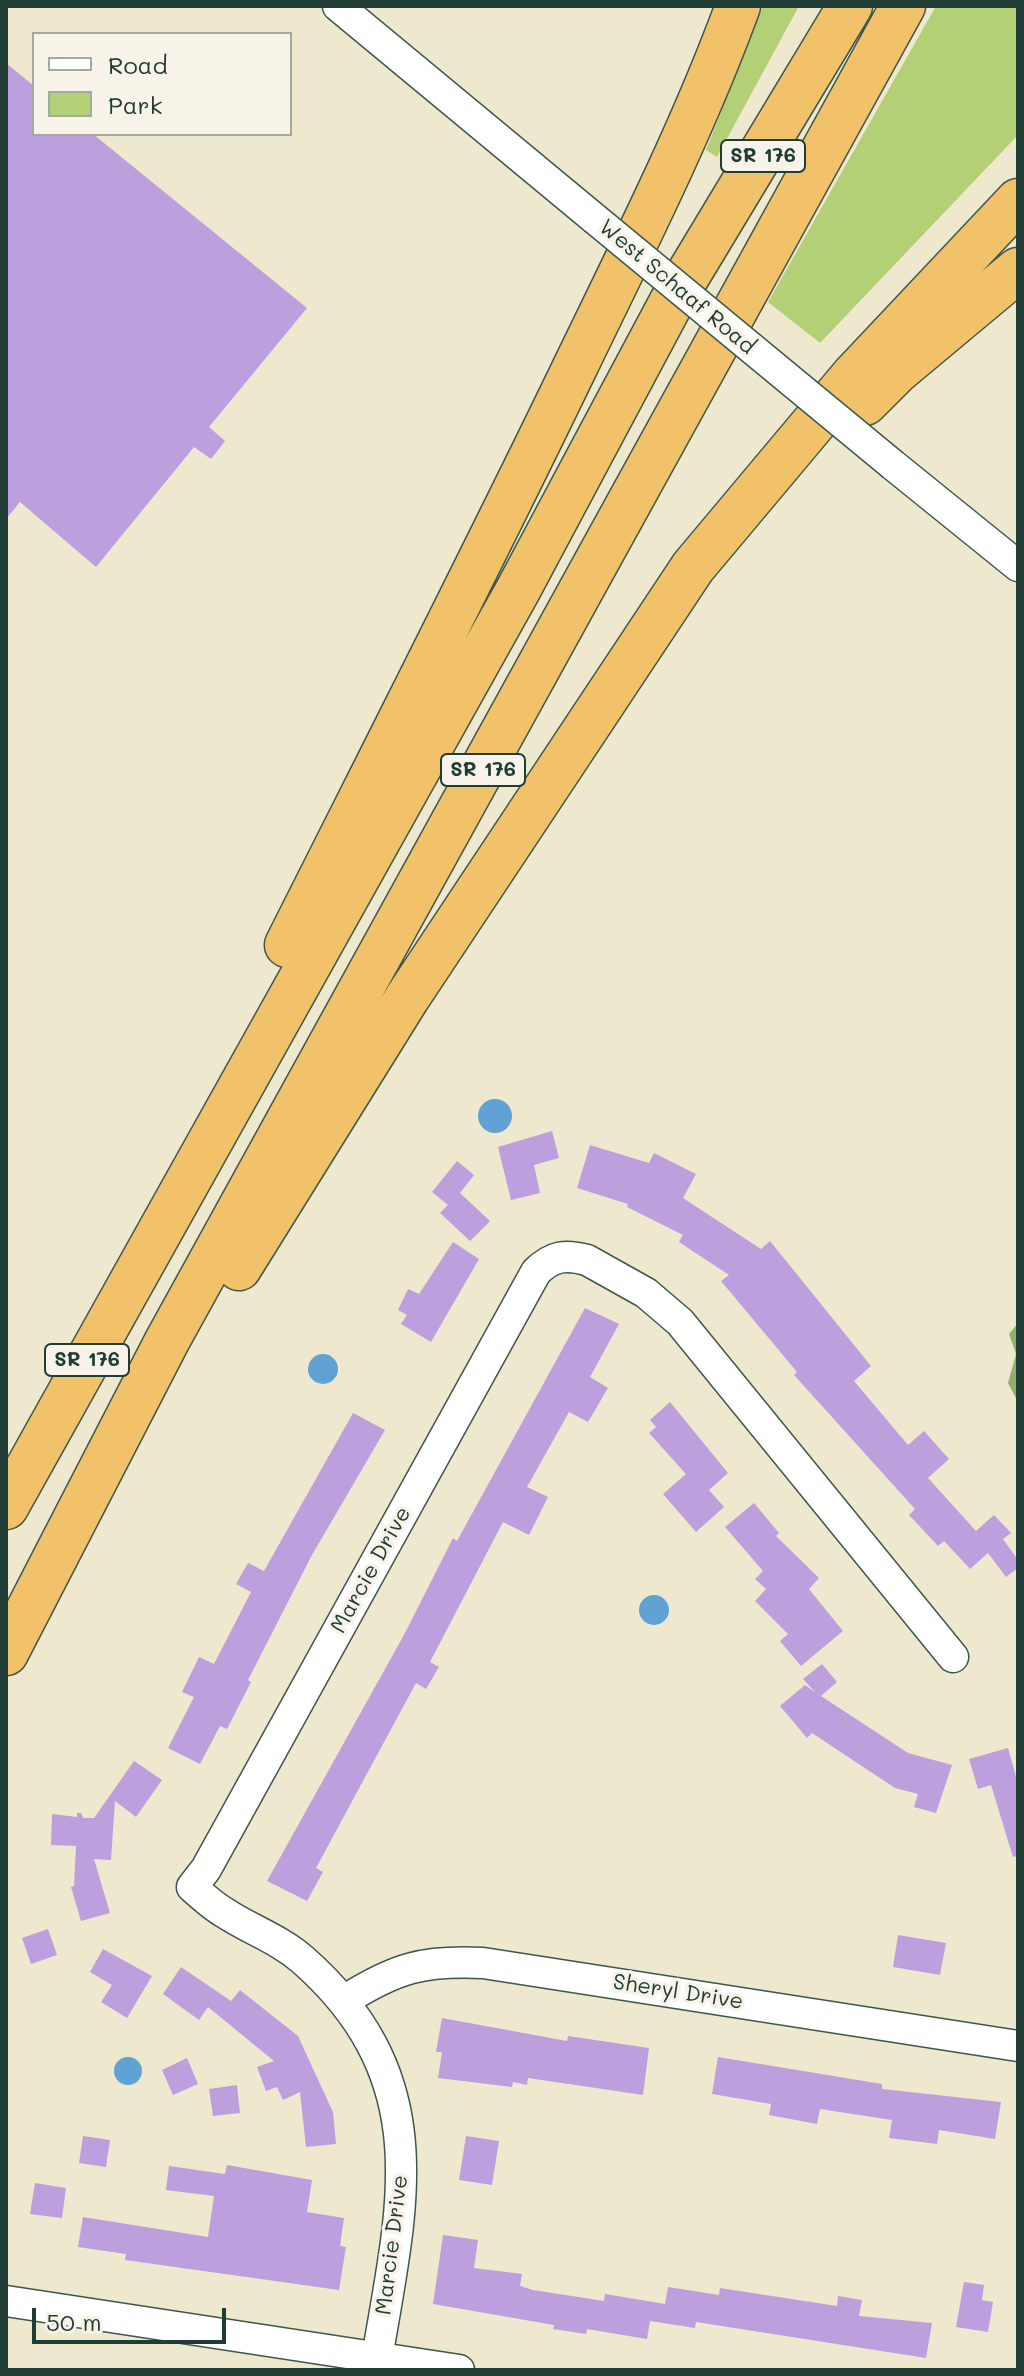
<!DOCTYPE html>
<style>
body{margin:0}
#map{position:relative;width:1024px;height:2376px;overflow:hidden;background:#eee8cf;font-family:Mali,sans-serif}
canvas{display:block}
.frame{position:absolute;inset:0;border:8px solid #1f3d34;pointer-events:none}
.legend{position:absolute;left:32px;top:32px;width:260px;height:104px;box-sizing:border-box;background:#f7f3e8;border:2px solid #a1aaa0;margin:0;padding:10px 14px;list-style:none;font-size:24px;color:#1f3d34}
.legend li{display:flex;align-items:center;gap:16px;height:40px}
.legend b{width:40px;border:2px solid #a1aaa0}
.scale{position:absolute;left:32px;top:2308px;width:194px;height:36px;box-sizing:border-box;border:4px solid #1f3d34;border-top:0;padding-left:10px;font-size:24px;line-height:28px;white-space:nowrap;color:#1f3d34;-webkit-text-stroke:6px #f7f3e8;paint-order:stroke}
</style>
<div id="map">
<canvas width="1024" height="2376"></canvas>
<div class="frame"></div>
<ul class="legend">
<li><b style="height:10px;background:#fff"></b>Road</li>
<li><b style="height:22px;background:#b3d077"></b>Park</li>
</ul>
<div class="scale">50 m</div>
</div>
<script>
const c = document.querySelector('canvas').getContext('2d');
c.lineJoin = 'round';
function paint(path, color) {
  c.fillStyle = color;
  c.fill(path, 'evenodd');
}
function stroke(path, color, width, dash) {
  c.strokeStyle = color;
  c.lineWidth = width;
  c.lineCap = dash ? 'butt' : 'round';
  c.setLineDash(dash || []);
  c.stroke(path);
}
function drawText(font, color, halo, rows, align = 'center') {
  c.font = font + ' Mali,sans-serif';
  c.lineWidth = 7;
  c.setLineDash([]);
  c.textBaseline = 'middle';
  c.strokeStyle = halo;
  c.fillStyle = color;
  for (const [text, x, y, turn = 0] of rows) {
    c.save();
    c.translate(x, y);
    c.rotate((+turn || 0) * Math.PI / 180);
    c.textAlign = isNaN(turn) ? turn : align;
    if (halo) c.strokeText(text, 0, 0);
    c.fillText(text, 0, 0);
    c.restore();
  }
}
paint(new Path2D(`
 M 763,6 L 799,6 L 717,157 L 706,150 Z
 M 936,6 L 1018,6 L 1018,135 L 820,343 L 768,302 Z`), '#b3d077');
paint(new Path2D(`
 M 1018,1323 L 1018,1402 L 1008,1383 L 1016,1354 L 1009,1334 Z`), '#8eb268');
paint(new Path2D(`
 M478 1116a17 17 0 1 1 34 0a17 17 0 1 1-34 0Z
 M308 1369a15 15 0 1 1 30 0a15 15 0 1 1-30 0Z
 M639 1610a15 15 0 1 1 30 0a15 15 0 1 1-30 0Z
 M114 2071a14 14 0 1 1 28 0a14 14 0 1 1-28 0Z`), '#5fa2d3');
paint(new Path2D(`
 M 6,63 L 34,86 L 34,134 L 93,134 L 307,308 L 209,427 L 225,441 L 211,459 L 194,447 L 96,567 L 20,502 L 6,519 Z
 M 552,1131 L 559,1158 L 534,1165 L 540,1193 L 511,1200 L 498,1147 Z
 M 590,1145 L 649,1163 L 654,1153 L 696,1174 L 683,1198 L 761,1249 L 770,1241 L 871,1366 L 854,1381 L 908,1445 L 924,1431 L 949,1459 L 928,1478 L 976,1531 L 994,1515 L 1011,1533 L 1003,1539 L 1018,1560 L 1018,1568 L 1006,1577 L 988,1553 L 970,1569 L 944,1541 L 938,1546 L 909,1515 L 915,1509 L 794,1375 L 797,1372 L 721,1281 L 729,1275 L 679,1242 L 683,1235 L 627,1207 L 628,1204 L 577,1188 Z
 M 457,1161 L 474,1175 L 460,1193 L 490,1221 L 470,1241 L 440,1213 L 448,1205 L 432,1192 Z
 M 453,1242 L 479,1259 L 431,1342 L 401,1324 L 407,1315 L 398,1310 L 408,1289 L 419,1294 Z
 M 585,1308 L 619,1324 L 590,1377 L 608,1388 L 588,1422 L 569,1412 L 527,1487 L 548,1497 L 529,1535 L 503,1522 L 430,1662 L 439,1667 L 426,1689 L 416,1683 L 316,1868 L 323,1872 L 307,1901 L 267,1881 L 405,1633 L 453,1538 L 457,1541 Z
 M 670,1402 L 728,1473 L 709,1490 L 724,1507 L 696,1532 L 663,1494 L 686,1474 L 649,1433 L 656,1427 L 650,1420 Z
 M 353,1413 L 385,1430 L 312,1555 L 248,1680 L 251,1682 L 227,1729 L 220,1726 L 200,1764 L 168,1748 L 194,1697 L 182,1692 L 199,1657 L 214,1664 L 251,1592 L 236,1584 L 248,1563 L 264,1571 Z
 M 754,1503 L 779,1533 L 776,1536 L 819,1578 L 809,1589 L 843,1631 L 801,1666 L 780,1641 L 788,1634 L 755,1601 L 766,1589 L 755,1579 L 763,1571 L 725,1527 Z
 M 822,1664 L 837,1682 L 821,1696 L 908,1753 L 952,1765 L 936,1813 L 914,1807 L 918,1794 L 895,1788 L 812,1733 L 807,1738 L 780,1706 L 805,1685 L 815,1692 L 803,1679 Z
 M 1008,1748 L 1018,1784 L 1018,1856 L 1013,1857 L 991,1785 L 978,1789 L 969,1759 Z
 M 134,1761 L 162,1780 L 136,1817 L 115,1801 L 111,1860 L 94,1859 L 110,1913 L 81,1921 L 71,1887 L 74,1886 L 76,1846 L 51,1845 L 52,1814 L 77,1817 L 77,1813 L 81,1813 L 83,1818 L 94,1818 Z
 M 48,1929 L 57,1955 L 31,1964 L 22,1938 Z
 M 898,1935 L 946,1943 L 940,1975 L 893,1967 Z
 M 103,1949 L 152,1976 L 127,2018 L 101,2002 L 112,1985 L 90,1972 Z
 M 181,1967 L 231,2001 L 240,1990 L 298,2036 L 333,2112 L 336,2144 L 306,2147 L 300,2092 L 283,2100 L 277,2087 L 266,2091 L 257,2067 L 274,2061 L 208,2007 L 199,2020 L 163,1994 Z
 M 442,2018 L 567,2041 L 568,2036 L 649,2048 L 643,2095 L 528,2078 L 527,2085 L 513,2082 L 512,2087 L 438,2078 L 442,2052 L 436,2052 Z
 M 718,2057 L 882,2084 L 882,2089 L 1001,2102 L 995,2139 L 939,2130 L 937,2144 L 889,2138 L 892,2120 L 820,2109 L 817,2124 L 769,2115 L 771,2104 L 712,2094 Z
 M 187,2058 L 198,2084 L 173,2095 L 162,2070 Z
 M 237,2085 L 240,2113 L 213,2116 L 209,2089 Z
 M 83,2136 L 110,2140 L 106,2167 L 79,2163 Z
 M 466,2136 L 499,2141 L 492,2185 L 459,2180 Z
 M 227,2165 L 312,2180 L 307,2212 L 344,2218 L 340,2246 L 346,2247 L 339,2290 L 125,2260 L 126,2254 L 78,2247 L 83,2217 L 208,2237 L 214,2196 L 166,2190 L 169,2166 L 225,2174 Z
 M 35,2183 L 66,2188 L 62,2218 L 30,2214 Z
 M 443,2235 L 478,2240 L 474,2268 L 522,2274 L 520,2286 L 533,2290 L 604,2301 L 605,2294 L 665,2304 L 668,2287 L 719,2295 L 720,2288 L 837,2306 L 838,2296 L 862,2300 L 859,2316 L 932,2323 L 926,2358 L 696,2322 L 695,2328 L 650,2321 L 647,2339 L 587,2329 L 586,2334 L 553,2329 L 554,2325 L 433,2304 Z
 M 964,2282 L 984,2285 L 982,2300 L 993,2302 L 988,2332 L 956,2327 Z`), '#be9fde');
const minor = new Path2D(`
 M 338,6 L 595,219
 M 893,465 L 1018,566
 M 345,2000 C 396,1968 423,1960 483,1963 L 1018,2046
 M 6,2301 L 459,2370
 M 375,2370 C 401,2210 441,2082 303,1960 C 279,1939 251,1930 225,1913 C 213,1906 202,1896 192,1887 L 206,1869 L 536,1272 C 552,1256 565,1254 587,1260 L 646,1293 L 680,1322 L 953,1657`);
const highway = new Path2D(`
 M 865,403 L 897,371 L 1018,270
 M 287,945 C 384,752 482,560 576,365 C 633,247 693,129 738,6
 M 239,1268 L 407,998 L 693,567 L 854,375 L 1018,201
 M 6,1507 L 518,590 L 671,303 L 850,6
 M 6,1653 L 167,1341 L 903,6`);
stroke(minor, '#3e574b', 33);
stroke(highway, '#3e574b', 47);
stroke(minor, '#fff', 30);
stroke(highway, '#f2c26a', 44);
const minorBridge = new Path2D(`
 M 595,219 L 893,465`);
stroke(minorBridge, '#3e574b', 33, []);
stroke(minorBridge, '#fff', 30);
for (const [x, y, w] of [
 [763,156,84],
 [483,770,84],
 [87,1360,84]
]) {
  const box = new Path2D();
  box.roundRect(x - w / 2, y - 16, w, 32, 6);
  c.fillStyle = '#f7f3e8';
  c.fill(box);
  stroke(box, '#1f3d34', 2);
}
drawText('bold 20px', '#1f3d34', null, [
 ["SR 176",763,156],
 ["SR 176",483,770],
 ["SR 176",87,1360]
]);
drawText('22px', '#1f3d34', '#f7f3e8', [
 ["West Schaaf Road",677,287,40],
 ["Marcie Drive",371,1570,-61],
 ["Sheryl Drive",678,1992,9],
 ["Marcie Drive",392,2245,-83]
]);
</script>
